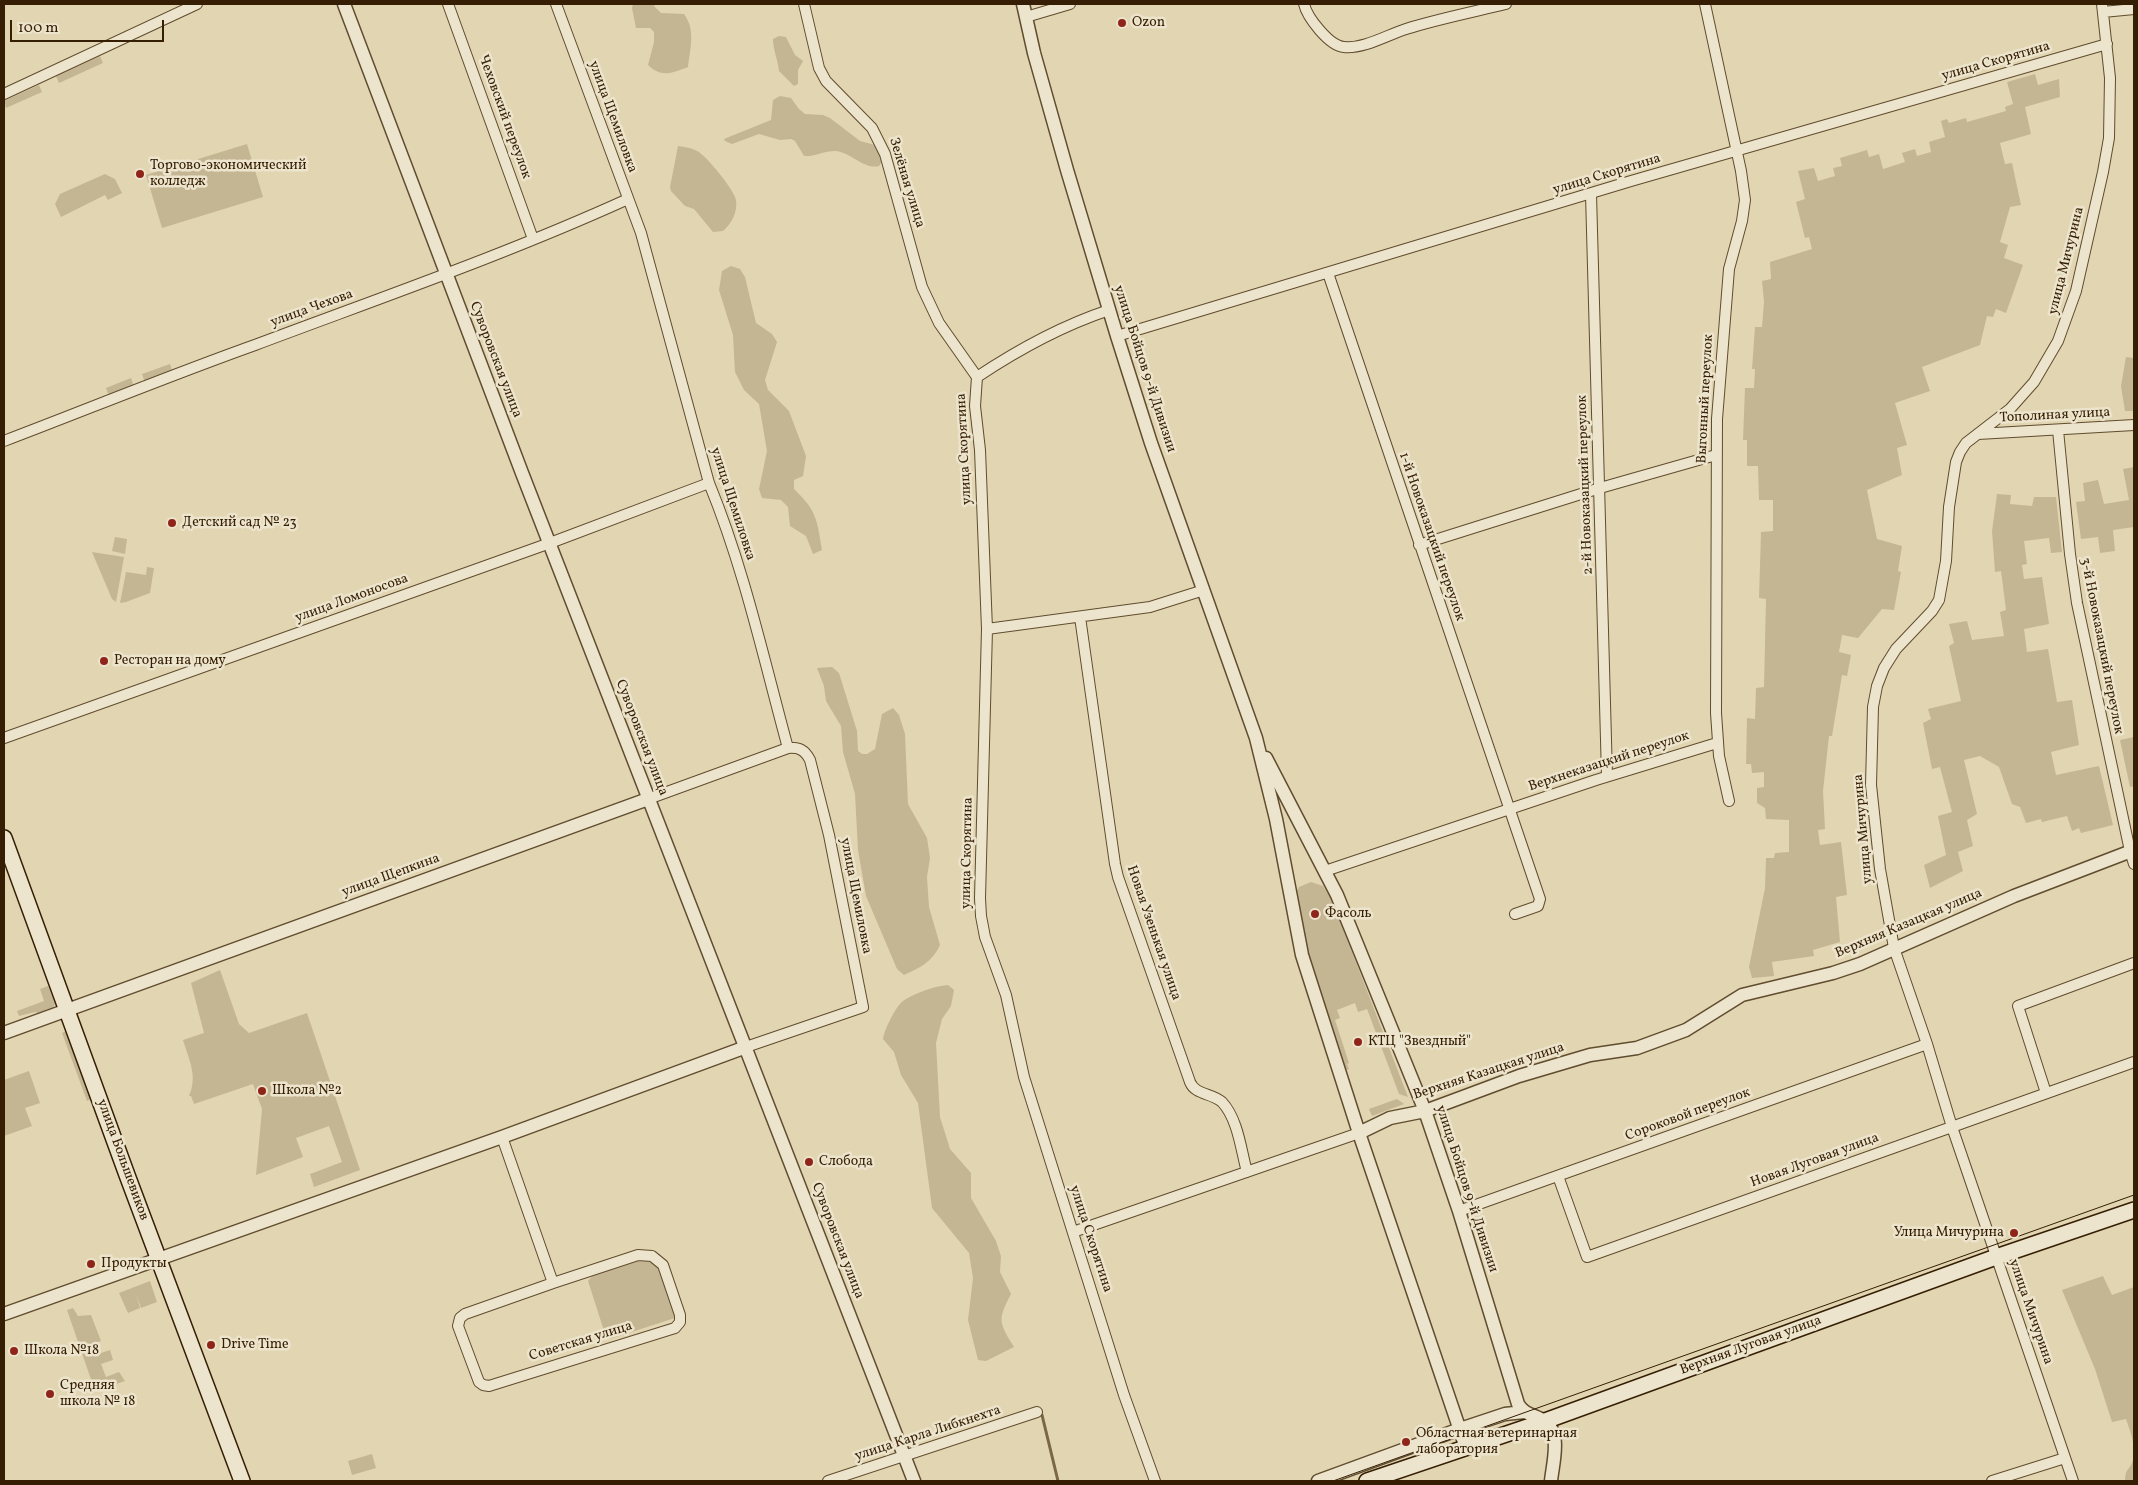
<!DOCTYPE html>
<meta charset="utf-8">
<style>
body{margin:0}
#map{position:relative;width:2138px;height:1485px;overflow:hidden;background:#e2d5b1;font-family:Vollkorn,serif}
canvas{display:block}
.frame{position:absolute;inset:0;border:5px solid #351e03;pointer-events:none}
.scale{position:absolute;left:10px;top:20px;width:154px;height:22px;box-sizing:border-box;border:2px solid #351e03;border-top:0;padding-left:6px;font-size:15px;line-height:18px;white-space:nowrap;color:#351e03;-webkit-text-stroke:4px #ece4cc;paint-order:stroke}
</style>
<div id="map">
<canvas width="2138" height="1485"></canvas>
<div class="frame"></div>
<div class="scale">100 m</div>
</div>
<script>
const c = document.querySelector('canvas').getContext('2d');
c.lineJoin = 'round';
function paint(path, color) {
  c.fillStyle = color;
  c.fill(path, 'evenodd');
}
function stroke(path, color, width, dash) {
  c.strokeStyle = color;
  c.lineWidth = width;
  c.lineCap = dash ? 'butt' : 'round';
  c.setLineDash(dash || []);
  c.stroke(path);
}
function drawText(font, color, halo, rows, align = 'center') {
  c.font = font + ' Vollkorn,serif';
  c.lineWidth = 5;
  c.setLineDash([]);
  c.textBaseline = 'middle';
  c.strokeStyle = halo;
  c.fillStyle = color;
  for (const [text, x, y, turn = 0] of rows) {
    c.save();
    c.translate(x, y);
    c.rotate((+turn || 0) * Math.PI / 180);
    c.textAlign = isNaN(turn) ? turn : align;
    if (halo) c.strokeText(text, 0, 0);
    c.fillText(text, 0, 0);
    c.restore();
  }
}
paint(new Path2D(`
 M 633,4 L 655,4 L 654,6 L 661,13 L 684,14 C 696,30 690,49 688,67 C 673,73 661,78 648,65 L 654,42 L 654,32 L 650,28 L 636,28 L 632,8 Z
 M 779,36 L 786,37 L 795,55 L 803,61 L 798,70 L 798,84 L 794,86 L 779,71 C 778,60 773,50 773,39 Z
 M 100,56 L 103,63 L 59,83 L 56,76 Z
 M 2035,74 L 2038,85 L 2059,79 L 2060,97 L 2025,107 L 2031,134 L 2000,143 L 2005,164 L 2012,163 L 2021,205 L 2010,207 L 2000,242 L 2008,245 L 2004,258 L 2023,265 L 2006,313 L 1996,309 L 1993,317 L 1987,316 L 1980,345 L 1922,367 L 1930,391 L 1895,403 L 1907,445 L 1897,448 L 1902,475 L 1867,490 L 1877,539 L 1902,546 L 1898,571 L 1901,572 L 1894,610 L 1882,609 L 1858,638 L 1842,635 L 1839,652 L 1851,655 L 1847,676 L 1842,675 L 1832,736 L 1829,736 L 1823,791 L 1825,829 L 1818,830 L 1820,845 L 1841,842 L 1847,895 L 1836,897 L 1840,942 L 1813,950 L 1814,956 L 1772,962 L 1774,976 L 1752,978 L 1749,967 L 1765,888 L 1766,858 L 1774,858 L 1775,853 L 1789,852 L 1789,820 L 1766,819 L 1765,808 L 1757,803 L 1757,788 L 1764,787 L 1764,772 L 1752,773 L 1751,764 L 1746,764 L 1747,718 L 1755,719 L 1756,688 L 1764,687 L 1766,599 L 1759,598 L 1761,532 L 1773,531 L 1773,500 L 1759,500 L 1758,466 L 1747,466 L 1747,440 L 1743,440 L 1745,388 L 1754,388 L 1755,369 L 1752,369 L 1755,327 L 1762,327 L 1764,302 L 1762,281 L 1771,279 L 1770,262 L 1812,249 L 1809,237 L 1805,238 L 1796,202 L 1805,199 L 1798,171 L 1814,168 L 1818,181 L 1835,176 L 1833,168 L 1842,166 L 1840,158 L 1867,150 L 1869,157 L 1879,154 L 1883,169 L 1905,162 L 1902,153 L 1915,149 L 1917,156 L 1931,152 L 1929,142 L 1945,137 L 1941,121 L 1947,119 L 1949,123 L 1966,118 L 1967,122 L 2006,111 L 2005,107 L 2013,104 L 2007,82 Z
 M 39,85 L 42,92 L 6,108 L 4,101 Z
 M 780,96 L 791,98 L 799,109 L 805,114 L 823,115 L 830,118 L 860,141 L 875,145 L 883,160 L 879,166 C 864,170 851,152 835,151 C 824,151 814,157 804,156 L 795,141 L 791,139 L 780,140 L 759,134 L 732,144 L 725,141 L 724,139 L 771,120 L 773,100 Z
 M 247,144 L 263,197 L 162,228 L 146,175 Z
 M 678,146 C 684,147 692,148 697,151 C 706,155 735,191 736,200 C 738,212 731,224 723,231 L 713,232 L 694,209 L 685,206 L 671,191 L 670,187 Z
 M 105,174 L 115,179 L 122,193 L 108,200 L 105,195 L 61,217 L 55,204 L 60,194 Z
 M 731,266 L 740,269 L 745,277 L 756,323 L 772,334 L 777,342 L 765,380 L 768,390 L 789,411 L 806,456 L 803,476 L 794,480 L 794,489 C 817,511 817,520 822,550 L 813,554 L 806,536 L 790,526 L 788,507 L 781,500 L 762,498 L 759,489 L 767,451 L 759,404 L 744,390 L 735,372 L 733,335 L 719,290 L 722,271 Z
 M 2134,350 L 2134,411 L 2125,411 L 2121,386 L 2126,357 L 2133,358 Z
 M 170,364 L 173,373 L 145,383 L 142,374 Z
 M 131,378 L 134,387 L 109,396 L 106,388 Z
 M 2134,467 L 2134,527 L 2113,530 L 2115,551 L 2100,553 L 2098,537 L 2081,539 L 2076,502 L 2085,501 L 2083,483 L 2098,480 L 2104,504 L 2129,500 L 2123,469 Z
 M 1997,494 L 2011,495 L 2010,504 L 2032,506 L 2034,497 L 2056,497 L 2062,552 L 2051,553 L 2049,538 L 2024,541 L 2027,564 L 2022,565 L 2024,579 L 2042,577 L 2049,624 L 2024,629 L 2027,652 L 2048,649 L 2057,702 L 2072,700 L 2079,745 L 2051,752 L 2056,775 L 2099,766 L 2113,825 L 2081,833 L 2079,828 L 2072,831 L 2067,816 L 2042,822 L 2041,819 L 2026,823 L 2020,807 L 2012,804 L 1999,767 L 1980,756 L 1964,760 L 1977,814 L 1967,820 L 1973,846 L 1958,852 L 1963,871 L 1930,888 L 1924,865 L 1946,855 L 1938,816 L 1952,812 L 1940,767 L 1932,769 L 1923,723 L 1931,719 L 1928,709 L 1961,701 L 1949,646 L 1954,643 L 1949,624 L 1967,621 L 1972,640 L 2004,636 L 2000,612 L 2006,610 L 2001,571 L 1995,572 L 1992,531 Z
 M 115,537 L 127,539 L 125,554 L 112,551 Z
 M 92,552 L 124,557 L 116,602 L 112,599 Z
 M 147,567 L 154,568 L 150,593 L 126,602 L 120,603 L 126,572 L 146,575 Z
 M 832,667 L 839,673 L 857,731 L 858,751 L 862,754 L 867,754 L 875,749 L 882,714 L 893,708 L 899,715 L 905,734 L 908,804 L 927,838 L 930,858 L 927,877 L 929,907 L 940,945 C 933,961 920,968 904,975 L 897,969 L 866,896 L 858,850 L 855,794 L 843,752 L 841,726 L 826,701 L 824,686 L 817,668 Z
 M 2134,737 L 2134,786 L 2130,787 L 2120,740 Z
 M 1311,882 L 1323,886 L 1332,900 L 1408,1097 L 1399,1094 L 1367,1009 L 1358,1012 L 1355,1003 L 1337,1010 L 1340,1018 L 1335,1020 L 1349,1063 L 1347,1064 L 1349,1069 L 1345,1071 L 1359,1113 L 1357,1113 L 1307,954 L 1294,896 L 1299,887 Z
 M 220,970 L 239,1024 L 249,1033 L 307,1013 L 360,1170 L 314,1187 L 310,1174 L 342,1162 L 329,1126 L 296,1138 L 303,1157 L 256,1175 L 262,1109 L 253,1084 L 194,1104 L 191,1096 L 189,1096 C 198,1076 189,1060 183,1040 L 204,1033 L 191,983 Z
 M 948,985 L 954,990 L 951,1006 L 942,1019 L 936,1043 L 940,1117 L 950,1149 L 971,1173 L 971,1198 L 996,1241 L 1001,1256 L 1000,1272 L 1011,1294 C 997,1321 999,1322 1014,1347 L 986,1361 L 978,1360 L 968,1320 L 973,1278 L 969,1253 L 932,1208 L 918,1103 L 901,1075 L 894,1052 L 883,1039 C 884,1030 896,1006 903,1001 C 915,993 934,986 948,985 Z
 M 48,986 L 55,1004 L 52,1010 L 42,1014 L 35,1012 L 19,1016 L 17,1011 L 44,1001 L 40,989 Z
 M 66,1031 L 91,1099 L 87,1101 L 62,1033 Z
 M 29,1071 L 40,1103 L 25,1108 L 32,1126 L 4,1136 L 4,1080 Z
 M 1397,1099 L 1404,1104 L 1372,1116 L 1369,1109 Z
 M 645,1259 L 658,1266 L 675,1318 L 610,1339 L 605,1334 L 588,1281 L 593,1275 Z
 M 2103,1276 L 2112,1295 L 2134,1287 L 2134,1481 L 2125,1481 C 2126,1468 2127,1473 2132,1463 C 2138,1450 2130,1431 2126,1419 L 2112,1422 L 2095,1369 L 2062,1290 Z
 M 150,1281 L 157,1302 L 141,1308 L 136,1294 L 140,1308 L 128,1313 L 119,1293 Z
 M 73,1308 L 78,1316 L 91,1315 L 101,1341 L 93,1344 L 95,1355 L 110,1350 L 113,1360 L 101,1364 L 106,1377 L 119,1372 L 125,1381 L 95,1391 L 67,1310 Z
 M 372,1454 L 376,1468 L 352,1475 L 348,1461 Z`), '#c5b693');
stroke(new Path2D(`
 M 1042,1415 L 1058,1481`), '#796748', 3);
const minor = new Path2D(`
 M 448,4 L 533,239
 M 556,4 L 641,233 L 709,483 C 744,568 764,660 788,748
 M 804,4 L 819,68 L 826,81 L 872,128 L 885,154 L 922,287 L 939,323 L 977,377
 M 1304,4 C 1307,17 1329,46 1344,47 C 1364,49 1387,35 1406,29 C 1438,19 1473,12 1506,4
 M 1705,4 L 1741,171 L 1745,200 L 1742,221 L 1729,269 L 1717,419 L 1716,713 L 1719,756 L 1729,801
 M 2103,12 L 2134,9
 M 1026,17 L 1070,4
 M 4,94 L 197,4
 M 1591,194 L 1607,776
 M 1328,273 L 1540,899 L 1538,906 L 1515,914
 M 1109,310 C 1061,326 1019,349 977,377 L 975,406 L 980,450 L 987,629 L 980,898 L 981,916 L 985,937 L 1006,995 L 1024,1077 L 1124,1395 L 1155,1481
 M 1117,336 L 1631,181 L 2107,44
 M 2058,430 L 2070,554 L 2077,603 L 2130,851 L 2134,864
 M 1978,434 L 2134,425
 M 4,441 C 88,409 171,375 255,345 C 380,298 507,254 628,199
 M 1419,545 L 1600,488 L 1716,455
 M 1080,617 L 1115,864 L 1118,877 L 1190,1082 C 1195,1095 1212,1093 1222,1102 C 1238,1119 1241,1150 1247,1172
 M 987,629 L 1150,607 L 1204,590
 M 4,738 L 550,543 L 709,483
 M 648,799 L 788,748 C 799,747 805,750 810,760 L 829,835 L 863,1007 L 746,1047
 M 1325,871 L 1596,780 L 1717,743
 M 2046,1093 L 2018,1006 L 2134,963
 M 502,1137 L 553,1283 L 465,1314 L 460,1318 L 458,1326 L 479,1382 L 483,1385 L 489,1386 L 675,1328 L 680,1322 L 680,1315 L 663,1265 L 652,1256 L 638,1255 L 553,1283
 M 1558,1176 L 1587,1257 L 2134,1062
 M 1459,1211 L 1927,1044
 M 1073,1232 L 1359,1133
 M 828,1481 L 1037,1412
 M 1992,1481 L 2065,1458
 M 2073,1481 L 1952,1127 L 1927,1044 L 1894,948 L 1880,869 L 1871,785 L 1873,707 L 1877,686 L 1884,668 L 1896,649 L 1932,611 L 1939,600 L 1946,561 L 1949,507 L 1956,462 L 1960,452 L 1966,443 L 2010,409 L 2034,382 L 2058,341 L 2076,291 L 2103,172 L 2109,138 L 2110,78 L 2102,4`);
const tertiary = new Path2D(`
 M 344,4 L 522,473 L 914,1481
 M 1023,4 L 1034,53 L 1067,170 L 1117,336 L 1151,443 L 1256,738 L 1276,819 L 1302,955 L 1359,1133 L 1466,1448
 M 1266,758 L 1337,895 L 1425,1111 L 1459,1211 L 1518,1404 C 1524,1414 1531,1414 1541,1419 C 1563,1430 1553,1461 1551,1481
 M 4,1033 L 648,799
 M 1359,1133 L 1390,1118 L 1425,1111 L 1519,1076 L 1590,1055 L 1637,1048 L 1686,1030 L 1742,995 L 1833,973 L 1860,964 L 2014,896 L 2134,850
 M 4,1314 L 502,1137 L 746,1047
 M 1318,1481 L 1460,1429 L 1505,1414 L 1524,1412`);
const secondary = new Path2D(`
 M 4,838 L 127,1175 L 242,1481
 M 1367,1481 L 1545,1421 L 1996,1257 L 2134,1210`);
stroke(minor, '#604c2e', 12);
stroke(tertiary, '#604c2e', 15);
stroke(secondary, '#351e03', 18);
stroke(minor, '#ece4cc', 10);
stroke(tertiary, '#ece4cc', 12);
stroke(secondary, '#ece4cc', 15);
stroke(new Path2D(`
 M 1333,1481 L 2134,1195`), '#351e03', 1);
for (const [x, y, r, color] of [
 [1122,23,5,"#8f2418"],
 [140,174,5,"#8f2418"],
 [172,523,5,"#8f2418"],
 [104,661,5,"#8f2418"],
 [1315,914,5,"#8f2418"],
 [1358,1042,5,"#8f2418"],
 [262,1091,5,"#8f2418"],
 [809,1162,5,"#8f2418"],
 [2014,1233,5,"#8f2418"],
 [91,1264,5,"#8f2418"],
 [211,1345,5,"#8f2418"],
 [14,1351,5,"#8f2418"],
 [50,1394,5,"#8f2418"],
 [1406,1442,5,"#8f2418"]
]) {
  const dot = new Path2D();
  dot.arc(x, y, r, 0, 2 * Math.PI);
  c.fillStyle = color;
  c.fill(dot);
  stroke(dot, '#ece4cc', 2);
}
drawText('14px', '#351e03', '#ece4cc', [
 ["Ozon",1132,23],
 ["Торгово-экономический",150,166],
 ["колледж",150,182],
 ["Детский сад № 23",182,523],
 ["Ресторан на дому",114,661],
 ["Фасоль",1325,914],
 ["КТЦ \"Звездный\"",1368,1042],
 ["Школа №2",272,1091],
 ["Слобода",819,1162],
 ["Улица Мичурина",2004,1233,"right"],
 ["Продукты",101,1264],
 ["Drive Time",221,1345],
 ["Школа №18",24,1351],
 ["Средняя",60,1386],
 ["школа № 18",60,1402],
 ["Областная ветеринарная",1416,1434],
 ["лаборатория",1416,1450]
], 'left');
drawText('14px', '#351e03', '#ece4cc', [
 ["улица Скорятина",1996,62,-16],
 ["Чеховский переулок",504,117,70],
 ["улица Щемиловка",612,117,70],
 ["улица Скорятина",1607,175,-17],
 ["Зелёная улица",906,183,73],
 ["улица Мичурина",2067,261,-76],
 ["улица Чехова",312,309,-20],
 ["Суворовская улица",495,360,69],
 ["улица Бойцов 9-й Дивизии",1144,369,72],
 ["Выгонный переулок",1706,399,-87],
 ["Тополиная улица",2055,416,-3],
 ["улица Скорятина",965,449,-93],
 ["2-й Новоказацкий переулок",1586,485,-92],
 ["улица Щемиловка",732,504,72],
 ["1-й Новоказацкий переулок",1431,537,71],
 ["улица Ломоносова",352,599,-20],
 ["3-й Новоказацкий переулок",2101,646,79],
 ["Суворовская улица",641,738,69],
 ["Верхнеказацкий переулок",1609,762,-18],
 ["улица Мичурина",1864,829,-95],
 ["улица Скорятина",968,853,-89],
 ["улица Щепкина",391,876,-20],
 ["улица Щемиловка",855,896,79],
 ["Верхняя Казацкая улица",1909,924,-23],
 ["Новая Узенькая улица",1153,933,71],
 ["Верхняя Казацкая улица",1489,1072,-18],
 ["Сороковой переулок",1688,1115,-20],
 ["улица Большевиков",122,1160,70],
 ["Новая Луговая улица",1815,1161,-20],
 ["улица Бойцов 9-й Дивизии",1466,1189,72],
 ["улица Скорятина",1090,1239,72],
 ["Суворовская улица",837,1241,69],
 ["улица Мичурина",2030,1312,71],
 ["Советская улица",581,1342,-17],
 ["Верхняя Луговая улица",1751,1346,-20],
 ["улица Карла Либкнехта",928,1434,-18]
]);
</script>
